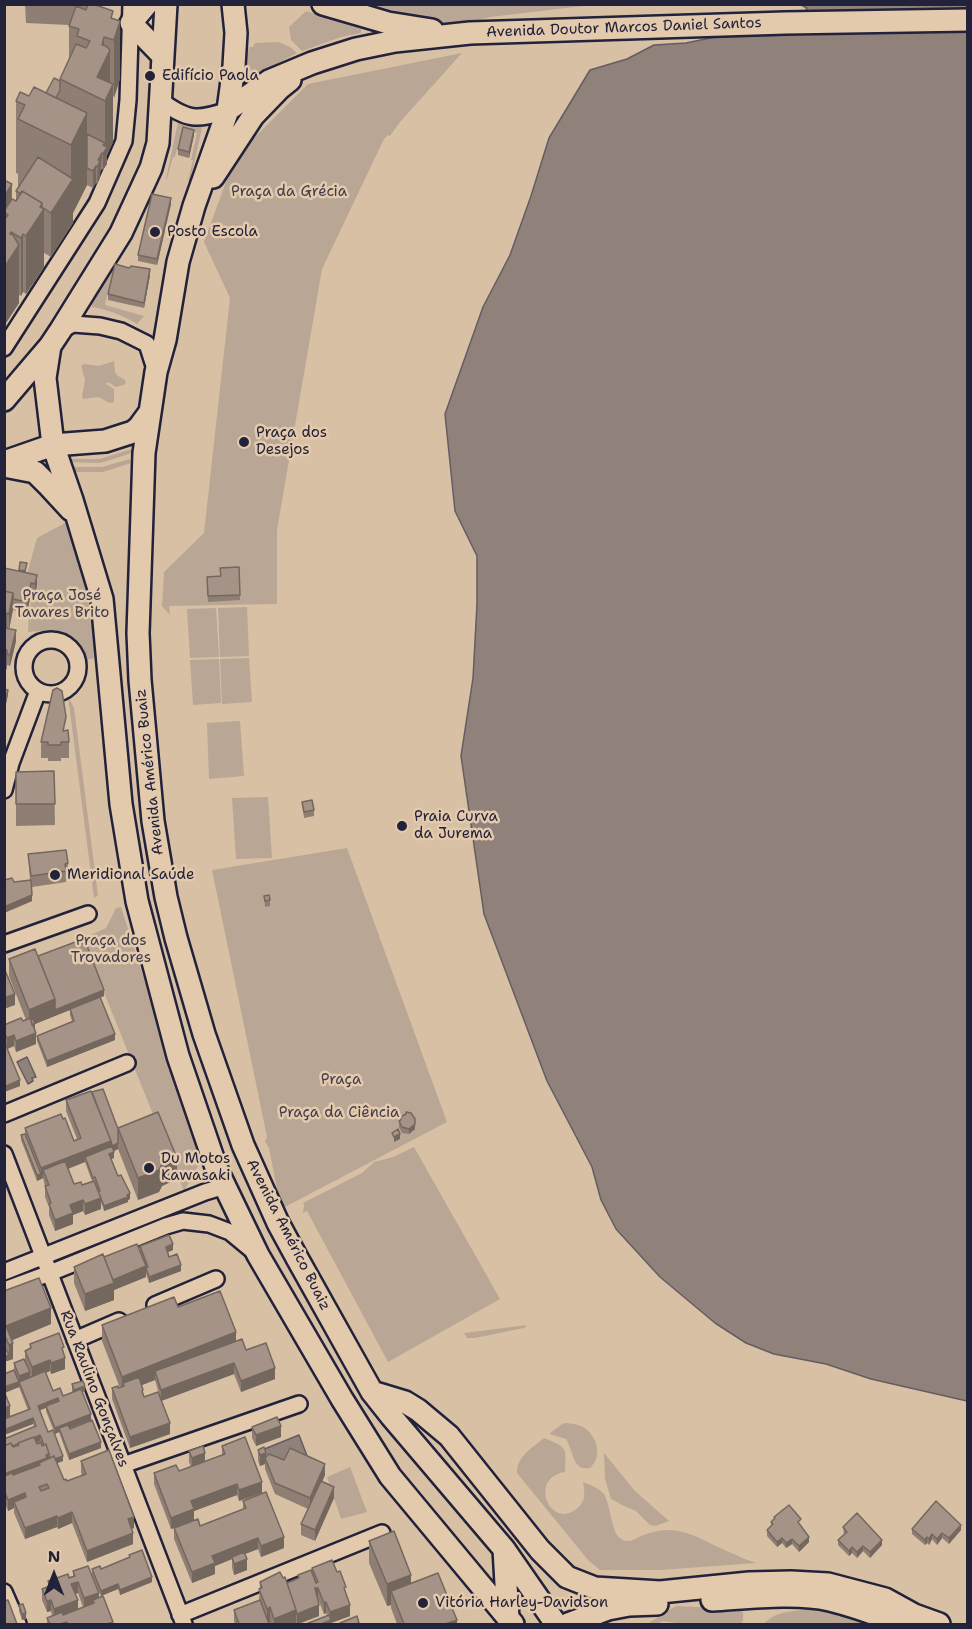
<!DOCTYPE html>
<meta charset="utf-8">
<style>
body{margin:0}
#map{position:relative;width:972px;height:1629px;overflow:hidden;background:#d8c0a5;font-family:"Shantell Sans",sans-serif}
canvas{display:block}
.frame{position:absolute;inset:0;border:6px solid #22223b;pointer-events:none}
.north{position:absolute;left:24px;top:1545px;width:60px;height:60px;-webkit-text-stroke:4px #e4caac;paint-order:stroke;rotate:0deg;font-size:16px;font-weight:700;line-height:24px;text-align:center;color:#22223b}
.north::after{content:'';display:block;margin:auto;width:21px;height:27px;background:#22223b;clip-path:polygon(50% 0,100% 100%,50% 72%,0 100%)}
</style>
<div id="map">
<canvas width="972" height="1629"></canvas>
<div class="frame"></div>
<div class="north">N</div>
</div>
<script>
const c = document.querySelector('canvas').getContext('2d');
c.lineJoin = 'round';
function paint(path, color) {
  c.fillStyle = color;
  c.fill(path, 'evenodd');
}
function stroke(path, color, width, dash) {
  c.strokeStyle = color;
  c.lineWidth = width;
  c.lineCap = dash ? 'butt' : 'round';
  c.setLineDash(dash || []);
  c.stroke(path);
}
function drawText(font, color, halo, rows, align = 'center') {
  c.font = font + ' "Shantell Sans",sans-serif';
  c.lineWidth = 5;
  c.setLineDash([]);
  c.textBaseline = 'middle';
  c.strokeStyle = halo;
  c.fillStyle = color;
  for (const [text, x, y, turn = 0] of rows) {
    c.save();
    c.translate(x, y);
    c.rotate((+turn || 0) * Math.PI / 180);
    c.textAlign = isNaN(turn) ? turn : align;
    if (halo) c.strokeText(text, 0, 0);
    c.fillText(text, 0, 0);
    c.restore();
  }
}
paint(new Path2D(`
 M 365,5 L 592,5 L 490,17 L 457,26 Z
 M 306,11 L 361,29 L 361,33 L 341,37 L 302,51 L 291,40 L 289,27 Z
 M 278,42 L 290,47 L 297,53 L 261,72 L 243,85 L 242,83 L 249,47 L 253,47 L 255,43 Z
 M 462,53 L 400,122 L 390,136 L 388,135 L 384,139 L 322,269 L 277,530 L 277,604 L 169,606 L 170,615 L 162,606 L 164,572 L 204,533 L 230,298 L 204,242 L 235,157 L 308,84 Z
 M 181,120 L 191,125 L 198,125 L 202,128 L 190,181 L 188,181 L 193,160 L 191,160 L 197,133 L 182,129 L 175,157 L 173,157 L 167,179 L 166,179 L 178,122 Z
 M 113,270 L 105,305 L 144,316 L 137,324 C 122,315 109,310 92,307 L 91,301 Z
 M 114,361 L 115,372 L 118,376 L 124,379 L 126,382 L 124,385 L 116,387 L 108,382 L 106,384 L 114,389 L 114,402 L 109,403 L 99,397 L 83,399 L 82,396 L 85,380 L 81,366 L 84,364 L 99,366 Z
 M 132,449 L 132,453 L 100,463 L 66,462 L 64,459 L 100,459 Z
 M 130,459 L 131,463 L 103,472 L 67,472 L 68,467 L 102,467 Z
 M 67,522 L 90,602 L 97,658 L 80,660 L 75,647 L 53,630 L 28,632 L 29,612 L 32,597 L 36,596 L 38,585 L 29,584 L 27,574 L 37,538 Z
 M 247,607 L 249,656 L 220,657 L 218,608 Z
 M 216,608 L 219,657 L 190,658 L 187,609 Z
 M 249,658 L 252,702 L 222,704 L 220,659 Z
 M 219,659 L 221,703 L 193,705 L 190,660 Z
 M 68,696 L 74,708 L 98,895 L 94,898 Z
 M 240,721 L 244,776 L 209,779 L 207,723 Z
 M 268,797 L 272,858 L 236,859 L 232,798 Z
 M 347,848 L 447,1122 L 281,1209 L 269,1148 L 265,1141 L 267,1137 L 212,870 Z
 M 121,907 L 202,1159 L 184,1191 L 86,948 L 77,941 L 106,928 L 116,908 Z
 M 414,1147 L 500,1299 L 388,1362 L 307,1211 L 303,1213 L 304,1205 L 303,1203 L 362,1173 L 374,1162 L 393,1157 Z
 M 527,1325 L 524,1328 L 475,1338 L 467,1338 L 464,1333 Z
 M 566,1423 C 573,1424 580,1424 586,1429 C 598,1439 602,1457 590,1468 C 572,1471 574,1452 566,1439 L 549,1434 L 562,1424 Z
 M 544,1438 C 568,1448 566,1447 565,1472 C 528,1478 550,1528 575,1510 C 586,1503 585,1494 583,1482 C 590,1485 599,1488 604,1494 C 611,1506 611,1533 621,1539 C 624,1541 628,1541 631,1541 C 675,1517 693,1537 734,1554 C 741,1558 749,1560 756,1563 L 660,1570 L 600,1570 L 588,1560 L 517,1473 C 517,1456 532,1448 544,1438 Z
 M 604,1453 L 635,1491 L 669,1521 L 656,1526 L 650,1525 L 636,1511 L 624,1506 L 611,1499 L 605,1479 Z
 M 350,1467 L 367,1512 L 341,1519 L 327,1477 Z
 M 676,1606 L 737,1609 L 743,1612 L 743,1621 L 741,1624 L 682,1624 L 663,1621 L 656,1624 L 647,1624 Z
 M 814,1609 C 837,1611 850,1614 871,1624 L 764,1624 C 775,1610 797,1611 814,1609 Z`), '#baa694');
const water = new Path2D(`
 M 801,5 L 967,5 L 967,1401 L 871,1379 L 826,1364 L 774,1354 L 746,1343 L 715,1323 L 660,1277 L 616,1229 L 601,1200 L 592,1167 L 547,1081 L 484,914 L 461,756 L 473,678 L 477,604 L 477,556 L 455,511 L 445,414 L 483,307 L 510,255 L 531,196 L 549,138 L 590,70 L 627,59 L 654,45 L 686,43 L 715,37 L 789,35 L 807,8 Z
 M 27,1057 L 36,1077 L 32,1078 L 33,1081 L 28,1084 L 17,1062 Z
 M 299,1435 L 309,1461 L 284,1468 L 267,1461 L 262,1450 Z`);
paint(water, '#90827b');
stroke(water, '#645c61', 1.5);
const street = new Path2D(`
 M 161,101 C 188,120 196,121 228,110
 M 60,331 L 73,324 L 100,326 L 121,331 L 147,344 L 156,372
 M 4,348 L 97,203 L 124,141 L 128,100 L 131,4
 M24 667a27 27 0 1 1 54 0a27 27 0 1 1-54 0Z
 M 4,790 L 11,763 L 38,691
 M 4,944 L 88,914
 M 4,1114 L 127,1063
 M 4,1154 L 184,1624
 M 4,1272 L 205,1192 L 225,1186
 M 4,1290 L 50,1273 L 166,1226 L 183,1221 L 209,1224 L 230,1232 L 253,1251
 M 155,1305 L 216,1279
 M 75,1340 L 119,1321
 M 123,1465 L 299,1404
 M 4,1592 L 18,1624
 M 180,1615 L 382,1533`);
const secondary = new Path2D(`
 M 147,4 L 131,23 L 163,56
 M 233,4 L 236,33 L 234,66 L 228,110 L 194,206 L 178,262 L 165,340 L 156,372 L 144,453 L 138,633 L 140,680 L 153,821 L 166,897 L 176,938 L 204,1034 L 243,1145 L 278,1223 L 297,1258 L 372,1392 L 391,1416 L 504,1549 L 556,1624
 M 323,4 L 388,23 L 432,30
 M 228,110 L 269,81 L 312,63 L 356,49 L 395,41 L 470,33 L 785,23 L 968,20
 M 213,177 L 253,116 L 280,88 L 290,80
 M 50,346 L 45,378 L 53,445 L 72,500 L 102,599 L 121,804 L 137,901 L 178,1056 L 217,1170 L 258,1255 L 342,1399 L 390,1476 L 513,1624
 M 4,400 L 50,346 L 60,331 L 121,233 L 151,168 L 158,143 L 166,4
 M 4,462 L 53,445 L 105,441 L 133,432 L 139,427 L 150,412
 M 4,466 L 35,472 L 47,484 L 71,510
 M 372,1392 L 405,1402 L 418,1410 L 449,1436 L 540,1550 L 567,1577 L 595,1588 L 660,1592 L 749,1583 L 791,1582 L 828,1584 L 885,1599 L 914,1615 L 939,1624
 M 504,1549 L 508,1619
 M 712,1600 C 747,1598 796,1592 830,1600 C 854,1606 879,1615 901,1624
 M 568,1624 L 608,1609 L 629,1605 L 657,1604`);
stroke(street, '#22223b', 20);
stroke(secondary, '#22223b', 26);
stroke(street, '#e4caac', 15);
stroke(secondary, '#e4caac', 21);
paint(new Path2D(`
 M 25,4 L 97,4 L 97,6 L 113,19 L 120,79 L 113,98 L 113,142 L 107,155 L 107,164 L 103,170 L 102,169 L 100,172 L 100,178 L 97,184 L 96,183 L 93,188 L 87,185 L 73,213 L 73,223 L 51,257 L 44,253 L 44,267 L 26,294 L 23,292 L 21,296 L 19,295 L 19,303 L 4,326 L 4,180 L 12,199 L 16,201 L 16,191 L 18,187 L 18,174 L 16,173 L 16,101 L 29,96 L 46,93 L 60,81 L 69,59 L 69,25 L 26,23 Z
 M 194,135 L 189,158 L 178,155 L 178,149 Z
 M 171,204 L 157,265 L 138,261 L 138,255 Z
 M 150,275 L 144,308 L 108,300 L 108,294 Z
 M 4,560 L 5,568 L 19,571 L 20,562 L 27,573 L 37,586 L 35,595 L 31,594 L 27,613 L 13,610 L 9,629 L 16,641 L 10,666 L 7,665 L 4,678 Z
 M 239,567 L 240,600 L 208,602 L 207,577 L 221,576 L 220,568 Z
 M 66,730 L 69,742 L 69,758 L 61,758 L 61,761 L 48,761 L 48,758 L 41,758 L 41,742 Z
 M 54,771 L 55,825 L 16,826 L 16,772 Z
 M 302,802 L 314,810 L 314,816 L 304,818 Z
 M 28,854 L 68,863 L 68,874 L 66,875 L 66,882 L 32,887 L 32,901 L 4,913 L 4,880 L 14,882 L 30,880 Z
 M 264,896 L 270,900 L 270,906 L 265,907 Z
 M 38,956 L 104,996 L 100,998 L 115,1040 L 47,1067 L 37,1041 L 37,1036 L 72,1021 L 70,1015 L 70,1010 L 35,1024 L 35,1029 L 34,1029 L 36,1044 L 16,1052 L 14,1046 L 7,1049 L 20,1086 L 4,1092 L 4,1025 L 26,1020 L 9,976 L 9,959 Z
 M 66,1100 L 118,1129 L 177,1179 L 162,1186 L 159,1192 L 138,1200 L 118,1149 L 114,1151 L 114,1158 L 111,1159 L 118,1176 L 130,1199 L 128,1200 L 128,1202 L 104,1211 L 101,1202 L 101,1209 L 85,1215 L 83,1211 L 73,1215 L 73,1224 L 55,1231 L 49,1215 L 49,1207 L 45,1197 L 45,1186 L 43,1178 L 37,1181 L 21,1140 L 21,1135 L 25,1134 L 25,1128 L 74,1141 L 77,1139 L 66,1111 ZM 85,1162 L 92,1181 L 82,1185 L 74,1184 L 68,1169 Z
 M 399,1121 L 415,1125 L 415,1129 L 409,1134 L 402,1133 L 399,1127 Z
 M 140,1246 L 173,1250 L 168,1252 L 169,1257 L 181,1271 L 149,1283 L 146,1273 L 146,1268 L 140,1252 Z
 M 104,1257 L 146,1277 L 114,1290 L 114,1300 L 85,1311 L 74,1283 L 74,1267 Z
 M 4,1291 L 51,1324 L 12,1340 L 13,1359 L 4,1362 Z
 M 178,1307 L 236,1341 L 275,1379 L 241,1392 L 234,1374 L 161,1401 L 155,1380 L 142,1385 L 143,1396 L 170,1434 L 130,1448 L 112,1399 L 112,1388 L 120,1388 L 102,1341 L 102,1325 Z
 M 30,1344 L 64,1357 L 65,1369 L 51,1374 L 50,1371 L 46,1373 L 53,1391 L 63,1396 L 72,1392 L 72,1384 L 85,1391 L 82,1392 L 91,1420 L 69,1428 L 101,1448 L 69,1460 L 59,1432 L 55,1434 L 46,1411 L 46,1408 L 40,1410 L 48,1432 L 63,1461 L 57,1463 L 64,1480 L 67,1481 L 82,1476 L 81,1472 L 81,1461 L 134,1528 L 131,1529 L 133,1544 L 87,1562 L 72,1523 L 58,1529 L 57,1527 L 25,1539 L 14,1513 L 14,1508 L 8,1511 L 4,1501 L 4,1439 L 35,1427 L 33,1424 L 4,1435 L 4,1374 L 14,1370 L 14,1363 L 25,1361 L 25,1351 L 30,1348 ZM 19,1387 L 28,1410 L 10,1416 L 5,1393 Z
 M 252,1427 L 281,1437 L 256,1446 L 252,1438 Z
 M 222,1446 L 262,1493 L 239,1501 L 237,1495 L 194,1511 L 194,1520 L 171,1529 L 154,1484 L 154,1473 L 179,1471 L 191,1467 L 189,1462 L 189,1451 L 205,1461 L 222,1455 Z
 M 258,1450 L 266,1457 L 325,1475 L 322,1482 L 334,1498 L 315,1541 L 301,1535 L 301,1524 L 308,1509 L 275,1494 L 265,1469 L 265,1464 L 260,1466 L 258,1461 Z
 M 243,1501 L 284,1548 L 261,1557 L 258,1549 L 245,1554 L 247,1570 L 234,1575 L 232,1568 L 232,1559 L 215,1566 L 215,1574 L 192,1583 L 174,1539 L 174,1528 L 200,1526 L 243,1509 Z
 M 774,1517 L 801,1525 L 800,1526 L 809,1542 L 799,1552 L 792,1544 L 786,1548 L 782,1543 L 777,1547 L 767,1536 L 767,1530 L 771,1526 L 771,1522 L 774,1519 Z
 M 843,1527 L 882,1545 L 870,1558 L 863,1551 L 857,1558 L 852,1553 L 849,1556 L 838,1545 L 838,1540 L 844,1534 Z
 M 912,1529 L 961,1530 L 949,1544 L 942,1538 L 937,1545 L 932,1539 L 929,1545 L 927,1543 L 925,1545 L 912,1534 Z
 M 369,1541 L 411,1583 L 457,1624 L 397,1624 L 391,1608 L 391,1605 L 387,1606 L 369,1563 Z
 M 129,1555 L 152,1582 L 120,1595 L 118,1589 L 101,1596 L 92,1575 L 92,1569 L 101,1569 L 129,1558 Z
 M 312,1568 L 346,1594 L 350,1616 L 331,1623 L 331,1624 L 326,1613 L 324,1614 L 318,1599 L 319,1616 L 299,1624 L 296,1623 L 296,1624 L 235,1624 L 234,1621 L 234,1610 L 259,1601 L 260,1582 L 283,1578 L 287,1583 L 298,1579 L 298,1575 L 312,1574 Z
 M 73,1571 L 99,1598 L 113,1624 L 47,1624 L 47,1618 L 52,1616 L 51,1611 L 47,1612 L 42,1600 L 42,1589 L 48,1586 L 48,1581 L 73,1576 ZM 78,1593 L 83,1607 L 78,1609 L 75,1594 Z
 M 19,1605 L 26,1619 L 22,1620 L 19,1611 Z`), '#8f7e74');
paint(new Path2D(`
 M 120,21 L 120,79 L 114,98 L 114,40 Z
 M 104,37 L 104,62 L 110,50 L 110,91 L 113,84 L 113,142 L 107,155 L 107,164 L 103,170 L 103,145 L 105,143 L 105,101 L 97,77 L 102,45 Z
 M 87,113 L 87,185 L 73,213 L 73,223 L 51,257 L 51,213 L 71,181 L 71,145 Z
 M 194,130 L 194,135 L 189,158 L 189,152 Z
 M 102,153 L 100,178 L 97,184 L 98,160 Z
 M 96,166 L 96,183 L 93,188 L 93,171 Z
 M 12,184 L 11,258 L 19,245 L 19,303 L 4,326 L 4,268 L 8,215 L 4,212 L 4,197 Z
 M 171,198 L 171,204 L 157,265 L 157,259 Z
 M 42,203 L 44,209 L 44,267 L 26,294 L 26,236 Z
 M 23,234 L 23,292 L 21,296 L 21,238 Z
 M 150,269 L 150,275 L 144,308 L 144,303 Z
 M 6,505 L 6,528 L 4,534 L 4,512 Z
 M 37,575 L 37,586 L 35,595 L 35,584 Z
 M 31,583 L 31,594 L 27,613 L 27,602 Z
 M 13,593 L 13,609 L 9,630 L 9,614 Z
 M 7,613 L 7,629 L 5,637 L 5,621 Z
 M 16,630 L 16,641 L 10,666 L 10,655 Z
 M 7,650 L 7,667 L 4,678 L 4,662 Z
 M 8,690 L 8,695 L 4,713 L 4,708 Z
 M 32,895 L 32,901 L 4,913 L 4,907 Z
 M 104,990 L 104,996 L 35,1024 L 35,1029 L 30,1031 L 29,1024 L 29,1010 L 55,999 Z
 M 15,994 L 15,1005 L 4,1009 L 4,998 Z
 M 36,1033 L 36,1044 L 16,1052 L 16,1041 Z
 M 115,1034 L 115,1040 L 47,1067 L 47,1061 Z
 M 14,1035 L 14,1046 L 7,1049 L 7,1038 Z
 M 20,1080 L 20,1086 L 4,1092 L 4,1087 Z
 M 415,1119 L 415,1129 L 409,1134 L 409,1129 Z
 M 400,1134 L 400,1139 L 394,1142 L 394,1137 Z
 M 111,1141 L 111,1152 L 85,1157 L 85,1162 L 46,1177 L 43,1170 L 43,1178 L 41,1179 L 41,1168 Z
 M 118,1143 L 118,1149 L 112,1152 L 112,1146 Z
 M 114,1152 L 114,1158 L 109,1160 L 109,1154 Z
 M 177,1158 L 177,1179 L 162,1186 L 159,1192 L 138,1200 L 138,1178 L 162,1164 Z
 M 41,1174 L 41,1179 L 37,1181 L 37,1175 Z
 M 130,1193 L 130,1199 L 128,1200 L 128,1202 L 104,1211 L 104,1206 Z
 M 101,1198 L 101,1209 L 85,1215 L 85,1204 Z
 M 83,1200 L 83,1211 L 73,1215 L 73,1224 L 55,1231 L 55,1220 L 70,1205 Z
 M 173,1244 L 173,1250 L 166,1253 L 166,1247 Z
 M 181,1265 L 181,1271 L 149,1283 L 149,1277 Z
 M 146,1266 L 146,1277 L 114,1290 L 114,1300 L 85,1311 L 85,1294 L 111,1280 Z
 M 51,1308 L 51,1324 L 8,1342 L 6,1326 Z
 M 236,1332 L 236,1349 L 155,1371 L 155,1380 L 124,1392 L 124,1386 L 123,1383 L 123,1393 L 122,1393 L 122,1377 Z
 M 13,1343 L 13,1359 L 4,1362 L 4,1357 L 9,1355 L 9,1345 Z
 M 65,1358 L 65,1369 L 51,1374 L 51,1363 Z
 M 50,1360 L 50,1371 L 32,1378 L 32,1367 Z
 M 234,1363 L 234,1374 L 161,1401 L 161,1390 Z
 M 275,1368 L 275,1379 L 241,1392 L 241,1381 Z
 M 30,1372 L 30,1383 L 19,1382 L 19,1376 Z
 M 19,1382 L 19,1387 L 4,1393 L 4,1388 Z
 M 85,1386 L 85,1391 L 74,1395 L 74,1390 Z
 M 58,1398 L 58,1403 L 38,1411 L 38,1406 Z
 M 10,1406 L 10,1422 L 4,1424 L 4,1408 Z
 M 91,1414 L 91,1420 L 60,1432 L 59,1428 L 59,1432 L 55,1434 L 55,1428 Z
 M 33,1418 L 33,1424 L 4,1435 L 4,1430 Z
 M 170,1423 L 170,1434 L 130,1448 L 130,1437 Z
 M 281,1426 L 281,1437 L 256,1446 L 256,1435 Z
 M 40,1435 L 40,1441 L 19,1449 L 19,1445 Z
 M 101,1442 L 101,1448 L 69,1460 L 69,1454 Z
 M 205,1453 L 205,1464 L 192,1469 L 192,1458 Z
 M 266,1453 L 266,1461 L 265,1458 L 265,1464 L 260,1466 L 260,1455 Z
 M 49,1454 L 49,1464 L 39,1463 L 39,1472 L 4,1485 L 4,1474 Z
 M 63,1456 L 63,1461 L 50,1466 L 50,1461 Z
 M 325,1464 L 325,1475 L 310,1509 L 310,1498 Z
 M 262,1482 L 262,1493 L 239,1501 L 239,1490 Z
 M 237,1484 L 237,1495 L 194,1511 L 194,1520 L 171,1529 L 171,1518 L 191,1501 Z
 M 334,1487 L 334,1498 L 315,1541 L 315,1530 Z
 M 25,1493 L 25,1504 L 14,1502 L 14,1508 L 8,1511 L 8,1500 Z
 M 72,1512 L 72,1523 L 58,1529 L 58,1518 Z
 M 57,1516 L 57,1527 L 25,1539 L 25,1528 Z
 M 134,1517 L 134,1528 L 128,1530 L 128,1519 Z
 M 961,1525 L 961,1530 L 949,1544 L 949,1538 Z
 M 133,1533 L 133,1544 L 87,1562 L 87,1551 Z
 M 942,1533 L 942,1538 L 937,1545 L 937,1539 Z
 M 932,1534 L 932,1539 L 929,1545 L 929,1539 Z
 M 284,1537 L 284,1548 L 261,1557 L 261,1546 Z
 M 809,1537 L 809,1542 L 799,1552 L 799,1546 Z
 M 927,1537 L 927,1543 L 925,1545 L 925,1540 Z
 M 258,1538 L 258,1549 L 232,1559 L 232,1557 L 232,1559 L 215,1566 L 215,1574 L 192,1583 L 192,1572 L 212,1556 Z
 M 782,1538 L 782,1543 L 777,1547 L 777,1542 Z
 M 792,1539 L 792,1544 L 786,1548 L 786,1543 Z
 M 882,1540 L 882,1545 L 870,1558 L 870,1552 Z
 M 863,1546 L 863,1551 L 857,1558 L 857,1552 Z
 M 852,1547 L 852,1553 L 849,1556 L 849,1551 Z
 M 247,1559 L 247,1570 L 234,1575 L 234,1564 Z
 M 411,1575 L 411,1596 L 391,1591 L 391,1605 L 387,1606 L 387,1584 Z
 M 152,1577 L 152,1582 L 120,1595 L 120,1590 Z
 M 78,1582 L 78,1593 L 71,1595 L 71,1584 Z
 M 118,1584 L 118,1589 L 101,1596 L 101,1591 Z
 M 315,1588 L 318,1588 L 318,1599 Z
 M 99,1593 L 99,1604 L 94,1603 L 93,1600 L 93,1606 L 84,1609 L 84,1598 Z
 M 51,1600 L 51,1611 L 47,1612 L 47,1601 Z
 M 78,1600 L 78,1611 L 54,1620 L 54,1609 Z
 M 326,1602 L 326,1613 L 324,1614 L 324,1603 Z
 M 319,1605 L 319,1616 L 297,1624 L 297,1614 Z
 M 350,1605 L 350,1616 L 331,1623 L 331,1624 L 321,1624 L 330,1621 L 330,1612 Z
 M 270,1607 L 270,1624 L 267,1624 L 267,1609 Z
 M 296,1610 L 296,1624 L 274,1624 L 274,1619 Z
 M 26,1613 L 26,1619 L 22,1620 L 22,1614 Z
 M 457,1620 L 457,1624 L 445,1624 Z`), '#74675e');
const building = new Path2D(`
 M 88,4 L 93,4 L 113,11 L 111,18 L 120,21 L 114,40 L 104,37 L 102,45 L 106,46 L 110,50 L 97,77 L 113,84 L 105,101 L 60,79 L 76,44 L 86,48 L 90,41 L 77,36 L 79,29 L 69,26 L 76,6 L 86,10 Z
 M 54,78 L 60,81 L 60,90 L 56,98 L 46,93 Z
 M 34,87 L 87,113 L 71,145 L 18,119 L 25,105 L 16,101 L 20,92 L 29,96 Z
 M 183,127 L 194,130 L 189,152 L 178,149 Z
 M 87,134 L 105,143 L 103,145 L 107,147 L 103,154 L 102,153 L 98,160 L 100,161 L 97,167 L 96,166 L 93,171 L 87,168 Z
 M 38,157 L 73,179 L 51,213 L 42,207 L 42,203 L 22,191 L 21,194 L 16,191 Z
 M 4,180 L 12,184 L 4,197 Z
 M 22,191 L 42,203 L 40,207 L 44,209 L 26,236 L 23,234 L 21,238 L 11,232 L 10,234 L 13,235 L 19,245 L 4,268 L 4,220 L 8,215 L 4,212 L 4,211 L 12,199 L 16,201 Z
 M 152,194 L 171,198 L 157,259 L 138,255 Z
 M 115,264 L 129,268 L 131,266 L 150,269 L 144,303 L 108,294 Z
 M 20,562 L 27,563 L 25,571 L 19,570 Z
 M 239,567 L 240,595 L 208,596 L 207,577 L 221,576 L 220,568 Z
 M 4,568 L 37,575 L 35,584 L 31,583 L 27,602 L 13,599 L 13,593 L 4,591 Z
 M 4,591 L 13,593 L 9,614 L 7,613 L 5,621 L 4,621 Z
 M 4,628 L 16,630 L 10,655 L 7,654 L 7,650 L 4,650 Z
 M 4,650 L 7,650 L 4,662 Z
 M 57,688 L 62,691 L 66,717 L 63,731 L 68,730 L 69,742 L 61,742 L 61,745 L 48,745 L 48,742 L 41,742 L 53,690 Z
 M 4,689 L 8,690 L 4,708 Z
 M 54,771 L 55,804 L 16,804 L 16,772 Z
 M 312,800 L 314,810 L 304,812 L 302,802 Z
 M 66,850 L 68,863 L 65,864 L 66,871 L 31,876 L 28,854 Z
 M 12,878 L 14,882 L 31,880 L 32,895 L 4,907 L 4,880 Z
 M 269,895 L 270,900 L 265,901 L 264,896 Z
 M 78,941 L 87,946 L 104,990 L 55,1010 L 55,999 L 38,956 Z
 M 35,949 L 55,999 L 29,1010 L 9,959 Z
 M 4,968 L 15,994 L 4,998 Z
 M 100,997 L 115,1034 L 47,1061 L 37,1036 L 74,1021 L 70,1009 Z
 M 21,1018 L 23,1021 L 30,1018 L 36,1033 L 16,1041 L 14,1035 L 7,1038 L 4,1033 L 4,1025 Z
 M 33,1019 L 35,1023 L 32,1025 L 31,1020 Z
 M 4,1041 L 20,1080 L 4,1087 Z
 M 103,1089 L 118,1129 L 118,1143 L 112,1146 L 114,1152 L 109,1154 L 118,1176 L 121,1175 L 130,1193 L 127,1195 L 128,1197 L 104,1206 L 98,1191 L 100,1191 L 95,1177 L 93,1178 L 85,1157 L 112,1146 L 111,1141 L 92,1092 Z
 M 91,1091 L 111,1141 L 41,1168 L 25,1128 L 61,1114 L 63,1119 L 65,1118 L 74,1141 L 81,1138 L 66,1100 Z
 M 158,1112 L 177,1158 L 162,1164 L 159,1170 L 138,1178 L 118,1128 Z
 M 406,1112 L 411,1113 L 415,1119 L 415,1124 L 409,1129 L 402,1127 L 399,1121 L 400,1121 L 402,1116 L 406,1114 Z
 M 398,1129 L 400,1134 L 394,1137 L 392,1133 Z
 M 25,1134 L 41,1174 L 37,1175 L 21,1135 Z
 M 65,1161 L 74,1184 L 81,1182 L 82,1185 L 94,1181 L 101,1198 L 85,1204 L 83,1200 L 70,1205 L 73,1213 L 55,1220 L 49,1204 L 51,1203 L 45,1186 L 49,1185 L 43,1170 Z
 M 169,1235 L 173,1244 L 166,1247 L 169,1257 L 177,1254 L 181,1265 L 149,1277 L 146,1268 L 148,1267 L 140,1246 Z
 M 137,1244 L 146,1266 L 113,1280 L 104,1257 Z
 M 103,1254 L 114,1283 L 85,1294 L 74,1267 Z
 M 39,1278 L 51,1308 L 6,1326 L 13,1343 L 9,1345 L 4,1334 L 4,1291 Z
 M 220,1291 L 236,1332 L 122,1377 L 102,1325 L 174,1297 L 178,1307 Z
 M 59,1333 L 64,1347 L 62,1348 L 65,1358 L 51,1363 L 50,1360 L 32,1367 L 25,1351 L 31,1348 L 30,1344 Z
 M 242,1339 L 246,1350 L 266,1343 L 275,1368 L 241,1381 L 234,1363 L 161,1390 L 155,1371 Z
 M 4,1345 L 9,1355 L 4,1357 Z
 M 24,1359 L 30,1372 L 19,1376 L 14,1363 Z
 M 14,1370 L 19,1382 L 4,1387 L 4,1374 Z
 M 45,1371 L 53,1391 L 60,1388 L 63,1396 L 81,1389 L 91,1414 L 55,1428 L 46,1406 L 59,1401 L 58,1398 L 38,1406 L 48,1432 L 53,1430 L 63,1456 L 55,1459 L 54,1456 L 49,1458 L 49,1454 L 46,1444 L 44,1445 L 40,1435 L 34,1438 L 34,1437 L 18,1443 L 18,1444 L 12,1446 L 11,1443 L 4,1446 L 4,1439 L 36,1426 L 33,1418 L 4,1430 L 4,1419 L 30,1409 L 19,1382 Z
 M 139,1377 L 143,1390 L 142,1391 L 144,1397 L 158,1392 L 170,1423 L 130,1437 L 112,1388 L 118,1386 L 118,1388 L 124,1386 L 123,1383 Z
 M 83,1381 L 85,1386 L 74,1390 L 72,1384 Z
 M 4,1391 L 10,1406 L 4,1408 Z
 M 277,1417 L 281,1426 L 256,1435 L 252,1427 Z
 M 92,1420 L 101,1442 L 69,1454 L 59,1428 L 68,1425 L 70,1429 Z
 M 34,1437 L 37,1444 L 41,1442 L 42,1446 L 46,1444 L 49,1454 L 46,1455 L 47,1458 L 4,1474 L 4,1446 L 11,1443 L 13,1447 L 19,1445 L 18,1443 Z
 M 245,1437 L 262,1482 L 239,1490 L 237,1484 L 191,1501 L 194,1509 L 171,1518 L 154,1473 L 176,1465 L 179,1471 L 225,1454 L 222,1446 Z
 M 203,1446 L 205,1453 L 192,1458 L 189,1451 Z
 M 264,1447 L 266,1453 L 260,1455 L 258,1450 Z
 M 290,1448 L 325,1464 L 310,1498 L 275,1483 L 265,1458 L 269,1454 L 284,1460 Z
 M 109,1450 L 134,1517 L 128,1519 L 133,1533 L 87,1551 L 72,1512 L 58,1518 L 57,1516 L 25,1528 L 14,1502 L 26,1497 L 25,1493 L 8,1500 L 4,1490 L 4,1476 L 12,1473 L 13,1475 L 40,1465 L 39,1463 L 54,1456 L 64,1480 L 66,1479 L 67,1481 L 86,1474 L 81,1461 ZM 47,1484 L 49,1488 L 41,1491 L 39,1487 Z
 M 321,1481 L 334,1487 L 315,1530 L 301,1524 Z
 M 266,1492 L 284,1537 L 261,1546 L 258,1538 L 212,1556 L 215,1563 L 192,1572 L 174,1528 L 198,1519 L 200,1526 L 246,1508 L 243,1501 Z
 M 936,1501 L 961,1525 L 949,1538 L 942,1533 L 937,1539 L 932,1534 L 929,1539 L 927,1537 L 925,1540 L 912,1529 Z
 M 789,1505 L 801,1519 L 798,1522 L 809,1537 L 799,1546 L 792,1539 L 786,1543 L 782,1538 L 777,1542 L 767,1530 L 773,1524 L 771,1522 L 775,1518 L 774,1517 Z
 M 857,1513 L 882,1540 L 870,1552 L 863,1546 L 857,1552 L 852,1547 L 849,1551 L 838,1540 L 847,1532 L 843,1527 Z
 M 394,1531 L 411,1575 L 387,1584 L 369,1541 Z
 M 142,1550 L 152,1577 L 120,1590 L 118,1584 L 101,1591 L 92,1569 L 100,1566 L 101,1569 L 130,1557 L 129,1555 Z
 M 244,1552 L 247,1559 L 234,1564 L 232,1557 Z
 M 332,1560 L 337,1572 L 340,1571 L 346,1587 L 344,1588 L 350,1605 L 330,1612 L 326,1602 L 324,1603 L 318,1588 L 315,1588 L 319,1605 L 297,1614 L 296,1610 L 287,1583 L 299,1578 L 298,1575 L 311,1570 L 316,1583 L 318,1582 L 312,1568 Z
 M 88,1566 L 99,1593 L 84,1598 L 78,1582 L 71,1584 L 78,1600 L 54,1609 L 51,1600 L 47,1601 L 42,1589 L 50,1586 L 48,1581 L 68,1574 L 69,1578 L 75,1576 L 73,1571 Z
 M 280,1572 L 283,1578 L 285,1577 L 296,1610 L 274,1619 L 270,1607 L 267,1609 L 259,1589 L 262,1588 L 260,1582 Z
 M 438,1573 L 457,1620 L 445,1624 L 404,1624 L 391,1591 Z
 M 103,1596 L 113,1622 L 107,1624 L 68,1624 L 67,1622 L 60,1624 L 50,1624 L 47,1618 L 62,1612 L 63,1615 L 94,1603 L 93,1600 Z
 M 8,1600 L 17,1624 L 4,1624 L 4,1601 Z
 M 260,1600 L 269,1624 L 239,1624 L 234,1610 Z
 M 23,1604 L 26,1613 L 22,1614 L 19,1605 Z
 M 329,1615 L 331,1620 L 321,1624 L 306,1624 Z
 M 357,1616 L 359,1623 L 355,1624 L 341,1624 L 340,1623 Z`);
paint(building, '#a69387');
stroke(building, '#74675e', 1.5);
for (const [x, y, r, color] of [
 [150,76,6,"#22223b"],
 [155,232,6,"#22223b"],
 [244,442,6,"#22223b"],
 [402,826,6,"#22223b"],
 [55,875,6,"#22223b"],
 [149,1168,6,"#22223b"],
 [423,1603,6,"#22223b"]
]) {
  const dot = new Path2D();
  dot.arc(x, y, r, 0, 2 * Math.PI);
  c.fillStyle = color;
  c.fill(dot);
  stroke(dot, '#e4caac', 2);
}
drawText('15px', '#22223b', '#e4caac', [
 ["Avenida Doutor Marcos Daniel Santos",624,28,-2],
 ["Avenida Américo Buaiz",150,772,-96],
 ["Avenida Américo Buaiz",288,1235,63],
 ["Rua Raulino Gonçalves",94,1389,69]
]);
drawText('15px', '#22223b', '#e4caac', [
 ["Edifício Paola",162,76],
 ["Posto Escola",167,232],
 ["Praça dos",256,433],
 ["Desejos",256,450],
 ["Praia Curva",414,817],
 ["da Jurema",414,834],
 ["Meridional Saúde",67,875],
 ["Du Motos",161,1159],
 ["Kawasaki",161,1176],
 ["Vitória Harley-Davidson",435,1603]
], 'left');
drawText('15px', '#403c4d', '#e4caac', [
 ["Praça da Grécia",289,192],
 ["Praça José",62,596],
 ["Tavares Brito",62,613],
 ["Praça dos",111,941],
 ["Trovadores",111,958],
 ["Praça",341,1080],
 ["Praça da Ciência",339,1113]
]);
</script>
